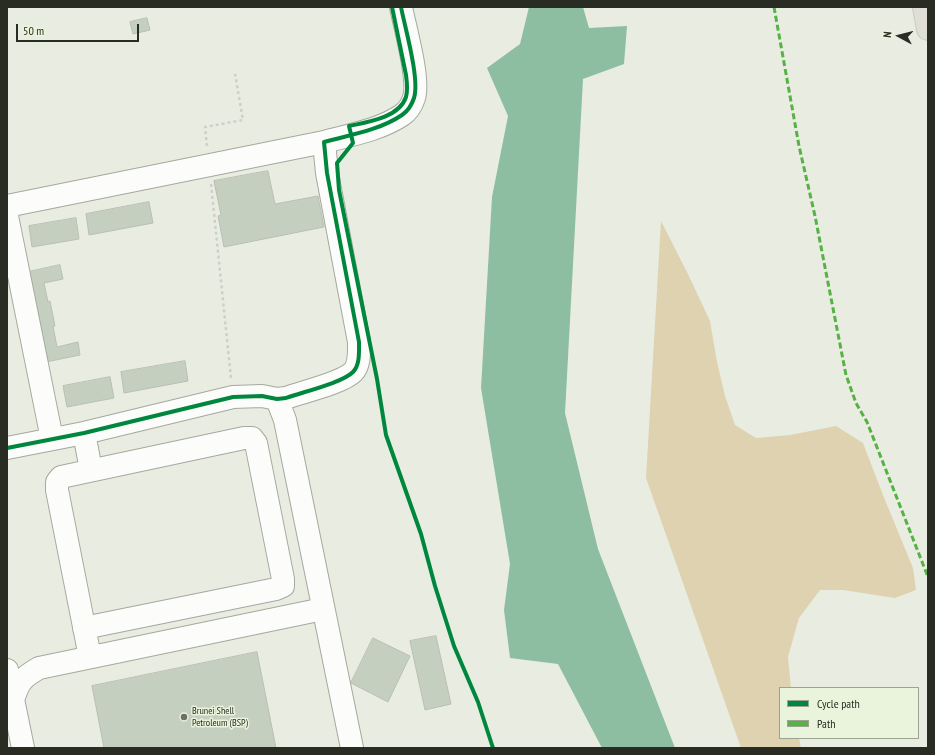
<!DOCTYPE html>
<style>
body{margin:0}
#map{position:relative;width:935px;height:755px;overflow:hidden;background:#e9ede1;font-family:"PT Sans Narrow",sans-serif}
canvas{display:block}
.frame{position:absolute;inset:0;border:8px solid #282c23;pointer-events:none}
.legend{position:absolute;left:779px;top:687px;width:140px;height:52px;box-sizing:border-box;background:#eaf3db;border:1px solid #9ca391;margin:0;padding:5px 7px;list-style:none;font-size:12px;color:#282c23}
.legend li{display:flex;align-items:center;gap:8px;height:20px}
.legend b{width:20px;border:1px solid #9ca391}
.north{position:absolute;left:879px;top:16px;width:40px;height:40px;-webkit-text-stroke:3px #eaf3db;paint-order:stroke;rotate:277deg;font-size:11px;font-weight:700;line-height:16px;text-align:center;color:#282c23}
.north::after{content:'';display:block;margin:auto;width:14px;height:18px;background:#282c23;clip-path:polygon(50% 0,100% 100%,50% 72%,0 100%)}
.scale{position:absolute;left:16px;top:24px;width:123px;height:18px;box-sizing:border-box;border:2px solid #282c23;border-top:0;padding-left:5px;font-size:12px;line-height:14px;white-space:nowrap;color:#282c23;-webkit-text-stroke:3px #eaf3db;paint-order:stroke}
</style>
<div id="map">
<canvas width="935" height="755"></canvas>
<div class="frame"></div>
<ul class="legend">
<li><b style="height:5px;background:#00873e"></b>Cycle path</li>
<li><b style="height:5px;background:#56b245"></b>Path</li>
</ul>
<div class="north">N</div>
<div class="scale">50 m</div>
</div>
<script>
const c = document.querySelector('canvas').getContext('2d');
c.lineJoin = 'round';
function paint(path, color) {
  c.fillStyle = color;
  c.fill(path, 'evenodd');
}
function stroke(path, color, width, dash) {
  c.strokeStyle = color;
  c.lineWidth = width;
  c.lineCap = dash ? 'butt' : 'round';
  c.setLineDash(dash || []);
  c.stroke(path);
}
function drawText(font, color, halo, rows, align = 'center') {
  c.font = font + ' "PT Sans Narrow",sans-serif';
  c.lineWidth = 3;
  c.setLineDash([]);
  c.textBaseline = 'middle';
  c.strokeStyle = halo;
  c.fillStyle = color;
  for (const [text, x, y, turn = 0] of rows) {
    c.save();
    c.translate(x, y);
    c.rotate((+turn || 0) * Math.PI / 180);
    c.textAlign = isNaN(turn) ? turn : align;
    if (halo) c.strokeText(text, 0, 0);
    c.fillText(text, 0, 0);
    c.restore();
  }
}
paint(new Path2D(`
 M 661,221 L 688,274 L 710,321 L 717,362 L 725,396 L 735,425 L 756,438 L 790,435 L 836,426 L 863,443 L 883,495 L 913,568 L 916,590 L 895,598 L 843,590 L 820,590 L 799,618 L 788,657 L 791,688 L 780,688 L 780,738 L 799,738 L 801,748 L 741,748 L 646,478 Z`), '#ded2b1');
paint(new Path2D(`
 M 529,7 L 583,7 L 589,28 L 627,26 L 624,64 L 583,79 L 565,413 L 598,549 L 675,748 L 602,748 L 558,664 L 510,658 L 504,610 L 510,564 L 481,388 L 492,197 L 508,116 L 487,68 L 520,44 Z`), '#8dbea2');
const building = new Path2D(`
 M 147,18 L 150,30 L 133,34 L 130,22 Z
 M 268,171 L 275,204 L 318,196 L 324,227 L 224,247 L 218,216 L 221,215 L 214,181 Z
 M 149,202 L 153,223 L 89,235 L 86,214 Z
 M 76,218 L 79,239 L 32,247 L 29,226 Z
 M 60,265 L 63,279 L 44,283 L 48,302 L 50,301 L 55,326 L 53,326 L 57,347 L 78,342 L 80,355 L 46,362 L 28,272 Z
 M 185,361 L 188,381 L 124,393 L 121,372 Z
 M 110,377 L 114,398 L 67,407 L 63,386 Z
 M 436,636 L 451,704 L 425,710 L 410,641 Z
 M 373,638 L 410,656 L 388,702 L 351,683 Z
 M 257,652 L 276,748 L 104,748 L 92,686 Z`);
paint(building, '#c4cfbf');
stroke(building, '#babfb6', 1);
const minor = new Path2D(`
 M 7,206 L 324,142
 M 7,216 L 52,439
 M 277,399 L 285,420 L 352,748
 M 84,433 L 91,470
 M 7,448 L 84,433 L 233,397 L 262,396 L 277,399 L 286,398 C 302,392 342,383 353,372 C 360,365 359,352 359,342 L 327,173 L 324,142 C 350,135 380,130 402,115 C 408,111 412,104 414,98 C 420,79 405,28 401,7
 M 84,628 L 276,589 L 283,586 L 283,579 L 256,443 L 252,438 L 244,438 L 61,477 L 57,482 L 57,490 L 90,657
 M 7,670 L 23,748
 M 13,700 C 19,681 22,678 39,668 L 323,609`);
const major = new Path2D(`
 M 924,7 L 928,29`);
stroke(minor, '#a5a89f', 24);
stroke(major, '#c8cac4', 24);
stroke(new Path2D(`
 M 207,146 L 205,127 L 243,120 L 235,74
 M 211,184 L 231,378`), '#cecfcb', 2.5, [3, 3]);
stroke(minor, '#fcfcfa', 22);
stroke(major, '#dfdfd6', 22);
stroke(new Path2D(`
 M 774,7 L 799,146 L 815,216 L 846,375 L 856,403 L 867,422 L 928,577`), '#56b245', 3, [6, 3]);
stroke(new Path2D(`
 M 392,7 L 406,75 C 407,82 408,90 406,97 C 399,118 367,122 349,126 L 353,143 L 337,163 L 339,190 L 377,379 L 386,435 L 421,534 L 435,586 L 454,646 L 478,702 L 493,748
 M 7,448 L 84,433 L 233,397 L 262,396 L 277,399 L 286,398 C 302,392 342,383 353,372 C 360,365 359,352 359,342 L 327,173 L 324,142 C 350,135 380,130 402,115 C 408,111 412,104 414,98 C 420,79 405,28 401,7`), '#00873e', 4);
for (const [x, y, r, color] of [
 [184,717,4,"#6c7066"]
]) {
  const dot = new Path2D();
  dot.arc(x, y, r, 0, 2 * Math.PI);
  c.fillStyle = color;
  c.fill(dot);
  stroke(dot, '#eaf3db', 1.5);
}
drawText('10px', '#282c23', '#eaf3db', [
 ["Brunei Shell",192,711],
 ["Petroleum (BSP)",192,723]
], 'left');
</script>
